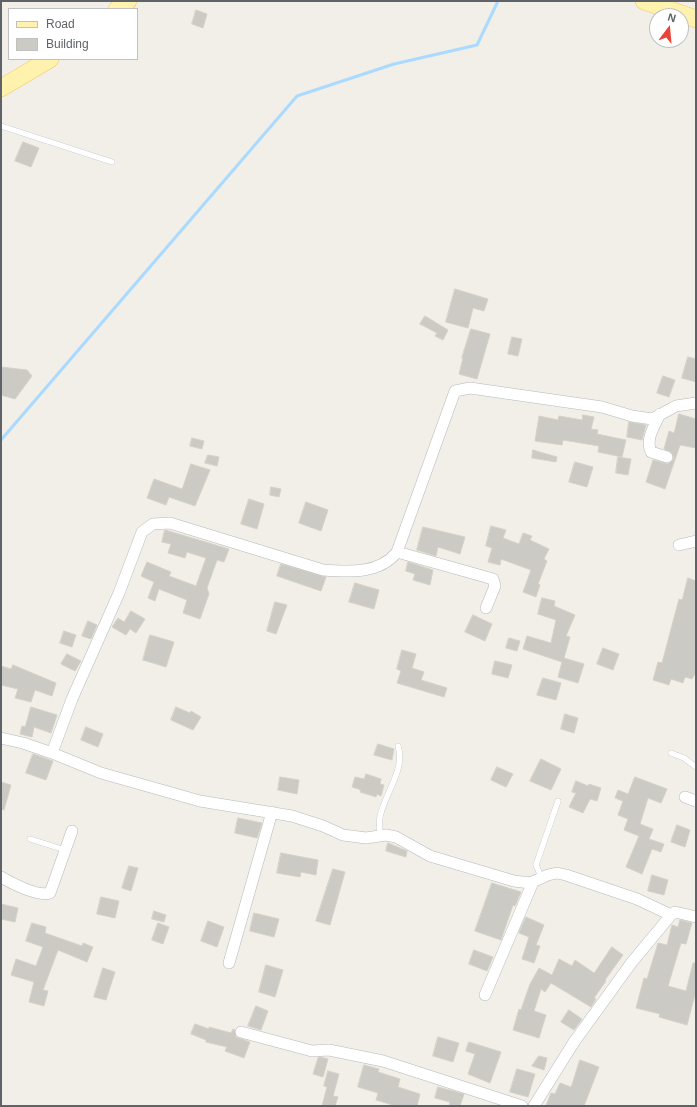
<!DOCTYPE html>
<style>
body{margin:0}
#map{position:relative;width:697px;height:1107px;overflow:hidden;background:#f1efe8;font-family:Helvetica,sans-serif}
canvas{display:block}
.frame{position:absolute;inset:0;border:2px solid #5f6368;pointer-events:none}
.legend{position:absolute;left:8px;top:8px;width:130px;height:52px;box-sizing:border-box;background:#fff;border:1px solid #bfc1c3;margin:0;padding:5px 7px;list-style:none;font-size:12px;color:#5f6368}
.legend li{display:flex;align-items:center;gap:8px;height:20px}
.legend b{width:20px;border:1px solid #bfc1c3}
.north{position:absolute;left:649px;top:8px;width:40px;height:40px;box-sizing:border-box;background:#fff;border:1px solid #bfc1c3;border-radius:50%;rotate:16deg;font-size:11px;font-weight:700;line-height:16px;text-align:center;color:#5f6368}
.north::after{content:'';display:block;margin:auto;width:14px;height:18px;background:#ea4335;clip-path:polygon(50% 0,100% 100%,50% 72%,0 100%)}
</style>
<div id="map">
<canvas width="697" height="1107"></canvas>
<div class="frame"></div>
<ul class="legend">
<li><b style="height:5px;background:#fff2af"></b>Road</li>
<li><b style="height:11px;background:#cccac5"></b>Building</li>
</ul>
<div class="north">N</div>
</div>
<script>
const c = document.querySelector('canvas').getContext('2d');
c.lineJoin = 'round';
function stroke(path, color, width, dash) {
  c.strokeStyle = color;
  c.lineWidth = width;
  c.lineCap = dash ? 'butt' : 'round';
  c.setLineDash(dash || []);
  c.stroke(path);
}
function paint(path, color) {
  c.fillStyle = color;
  c.fill(path, 'evenodd');
}
stroke(new Path2D(`
 M 1,440 L 297,96 L 394,64 L 477,45 L 498,1`), '#aadaff', 3);
const building = new Path2D(`
 M 196,10 L 207,14 L 203,28 L 192,24 Z
 M 23,142 L 39,148 L 31,167 L 15,161 Z
 M 455,289 L 488,299 L 484,311 L 473,308 L 468,328 L 446,322 Z
 M 425,316 L 448,330 L 443,340 L 435,336 L 437,333 L 420,324 Z
 M 471,329 L 490,334 L 477,379 L 459,374 L 463,358 L 462,358 Z
 M 512,337 L 522,339 L 518,356 L 508,354 Z
 M 688,357 L 696,359 L 696,382 L 682,378 Z
 M 1,367 L 27,370 L 32,376 L 15,399 L 1,395 Z
 M 663,376 L 675,380 L 669,397 L 657,393 Z
 M 679,414 L 696,419 L 696,448 L 680,445 L 665,489 L 646,482 L 653,460 L 668,464 L 674,459 L 672,453 L 664,449 L 669,431 L 674,433 Z
 M 583,415 L 594,417 L 591,429 L 598,430 L 597,434 L 626,440 L 622,457 L 598,452 L 599,446 L 563,440 L 562,445 L 535,441 L 539,416 L 558,420 L 559,416 L 582,420 Z
 M 629,422 L 646,425 L 642,440 L 627,437 Z
 M 192,438 L 204,441 L 202,449 L 190,446 Z
 M 533,450 L 557,457 L 556,462 L 532,458 Z
 M 208,455 L 219,457 L 217,466 L 205,463 Z
 M 618,457 L 631,459 L 628,475 L 616,473 Z
 M 575,462 L 593,467 L 587,487 L 569,482 Z
 M 191,464 L 210,470 L 195,506 L 169,497 L 166,505 L 147,498 L 154,479 L 182,489 Z
 M 271,487 L 281,489 L 279,497 L 270,495 Z
 M 249,499 L 264,504 L 257,529 L 241,524 Z
 M 306,502 L 328,510 L 321,531 L 299,523 Z
 M 491,526 L 506,530 L 503,538 L 519,544 L 523,533 L 532,536 L 530,540 L 549,549 L 544,559 L 547,561 L 538,584 L 540,585 L 536,597 L 523,592 L 531,570 L 501,559 L 500,565 L 488,562 L 492,548 L 486,546 Z
 M 423,527 L 465,537 L 460,554 L 438,547 L 436,556 L 417,550 Z
 M 165,530 L 229,549 L 224,562 L 217,560 L 207,588 L 209,594 L 200,619 L 183,613 L 187,600 L 159,589 L 155,601 L 148,598 L 154,582 L 141,576 L 147,562 L 171,572 L 169,576 L 196,586 L 206,558 L 187,552 L 185,558 L 168,553 L 171,544 L 162,542 Z
 M 408,562 L 433,570 L 430,585 L 413,580 L 415,574 L 406,571 Z
 M 281,564 L 326,577 L 321,591 L 277,576 Z
 M 688,578 L 696,581 L 696,672 L 692,679 L 685,677 L 683,683 L 671,679 L 669,685 L 653,680 L 658,662 L 662,663 L 679,599 L 682,600 Z
 M 355,583 L 379,590 L 374,609 L 349,602 Z
 M 542,598 L 555,601 L 554,606 L 575,615 L 566,636 L 570,637 L 564,658 L 584,664 L 578,683 L 558,677 L 562,662 L 523,649 L 527,636 L 551,643 L 556,620 L 538,614 Z
 M 275,602 L 287,605 L 276,634 L 267,631 Z
 M 131,611 L 145,619 L 136,633 L 130,629 L 126,635 L 112,627 L 118,618 L 124,622 Z
 M 473,615 L 492,624 L 485,641 L 465,632 Z
 M 88,621 L 97,625 L 91,639 L 82,636 Z
 M 64,631 L 76,635 L 72,647 L 60,643 Z
 M 150,635 L 174,642 L 166,667 L 143,660 Z
 M 509,638 L 520,641 L 517,651 L 506,648 Z
 M 603,648 L 619,654 L 613,670 L 597,664 Z
 M 402,650 L 416,654 L 412,668 L 424,672 L 421,680 L 447,688 L 444,697 L 397,683 L 401,671 L 397,669 Z
 M 67,654 L 81,661 L 75,671 L 61,664 Z
 M 495,661 L 512,665 L 508,678 L 492,674 Z
 M 13,665 L 56,683 L 52,696 L 35,690 L 31,702 L 15,698 L 18,689 L 1,685 L 1,666 L 11,669 Z
 M 543,678 L 561,683 L 556,700 L 537,695 Z
 M 31,707 L 57,715 L 51,733 L 34,727 L 32,737 L 20,734 L 22,726 L 25,727 Z
 M 176,707 L 190,713 L 191,711 L 201,717 L 193,730 L 171,720 Z
 M 565,714 L 578,718 L 574,733 L 561,729 Z
 M 86,727 L 103,734 L 98,747 L 81,740 Z
 M 378,744 L 394,749 L 392,760 L 374,755 Z
 M 33,754 L 53,761 L 46,780 L 26,773 Z
 M 541,759 L 561,769 L 551,790 L 530,781 Z
 M 497,767 L 513,774 L 506,787 L 491,780 Z
 M 366,774 L 381,779 L 380,784 L 384,785 L 381,796 L 377,794 L 376,797 L 360,792 L 361,790 L 352,787 L 355,777 L 364,779 Z
 M 280,777 L 299,780 L 297,794 L 278,790 Z
 M 635,777 L 667,789 L 661,803 L 648,798 L 640,824 L 653,829 L 649,839 L 664,844 L 661,852 L 652,849 L 642,874 L 626,867 L 639,836 L 624,830 L 628,819 L 618,815 L 623,801 L 615,798 L 618,790 L 628,794 Z
 M 576,781 L 588,786 L 589,784 L 601,788 L 597,801 L 590,799 L 583,813 L 569,807 L 576,793 L 572,792 Z
 M 1,782 L 11,785 L 4,810 L 1,809 Z
 M 238,818 L 262,823 L 257,838 L 235,833 Z
 M 677,825 L 690,830 L 685,847 L 671,842 Z
 M 388,843 L 407,851 L 406,857 L 386,851 Z
 M 281,853 L 318,860 L 316,875 L 301,872 L 300,877 L 277,873 Z
 M 129,866 L 138,868 L 131,891 L 122,888 Z
 M 333,869 L 345,872 L 330,925 L 316,921 Z
 M 652,875 L 668,880 L 664,895 L 648,891 Z
 M 492,883 L 521,892 L 515,906 L 513,905 L 501,940 L 475,931 Z
 M 101,897 L 119,901 L 115,918 L 97,914 Z
 M 1,904 L 18,908 L 15,922 L 1,919 Z
 M 154,911 L 166,915 L 164,922 L 152,919 Z
 M 254,913 L 279,919 L 274,937 L 250,931 Z
 M 526,917 L 544,925 L 536,945 L 540,946 L 534,963 L 522,959 L 529,937 L 519,933 Z
 M 680,920 L 692,923 L 686,944 L 681,943 L 668,986 L 686,991 L 693,963 L 696,963 L 696,991 L 687,1025 L 659,1017 L 660,1014 L 636,1008 L 644,978 L 647,979 L 658,943 L 667,945 L 672,925 L 678,927 Z
 M 208,921 L 224,927 L 217,947 L 201,941 Z
 M 32,923 L 46,927 L 45,933 L 82,946 L 83,943 L 93,947 L 87,962 L 58,950 L 43,990 L 48,991 L 44,1006 L 29,1002 L 34,982 L 11,975 L 16,959 L 36,966 L 43,947 L 26,941 Z
 M 158,923 L 169,927 L 163,944 L 152,940 Z
 M 612,947 L 623,955 L 605,980 L 606,981 L 594,998 L 596,999 L 591,1007 L 551,983 L 545,992 L 541,989 L 534,1011 L 546,1015 L 539,1038 L 513,1030 L 519,1009 L 521,1010 L 530,984 L 539,968 L 552,975 L 559,959 L 572,966 L 575,960 L 594,973 Z
 M 474,950 L 493,957 L 487,971 L 469,964 Z
 M 266,965 L 283,970 L 275,997 L 259,992 Z
 M 103,968 L 115,972 L 106,1000 L 94,997 Z
 M 256,1006 L 268,1011 L 261,1030 L 248,1026 Z
 M 569,1010 L 582,1019 L 574,1030 L 561,1022 Z
 M 195,1024 L 209,1029 L 209,1027 L 231,1033 L 233,1029 L 235,1030 L 236,1037 L 250,1042 L 244,1058 L 225,1051 L 227,1047 L 206,1042 L 206,1040 L 191,1034 Z
 M 438,1037 L 459,1043 L 453,1062 L 433,1056 Z
 M 469,1042 L 501,1052 L 490,1083 L 468,1074 L 475,1054 L 466,1051 Z
 M 539,1056 L 547,1058 L 544,1070 L 532,1066 Z
 M 321,1057 L 328,1059 L 323,1077 L 313,1074 L 318,1058 Z
 M 580,1060 L 599,1067 L 584,1106 L 546,1106 L 551,1093 L 555,1094 L 560,1083 L 571,1087 Z
 M 364,1065 L 379,1069 L 378,1072 L 400,1079 L 398,1087 L 420,1094 L 417,1106 L 396,1106 L 376,1100 L 378,1093 L 358,1087 Z
 M 517,1069 L 535,1074 L 528,1097 L 510,1092 Z
 M 328,1071 L 339,1074 L 333,1096 L 338,1097 L 335,1106 L 322,1106 L 327,1087 L 324,1086 Z
 M 438,1087 L 464,1094 L 460,1106 L 449,1106 L 450,1102 L 435,1098 Z`);
paint(building, '#cccac5');
stroke(building, '#d6d1c6', 1);
const service = new Path2D(`
 M 1,126 L 112,162
 M 671,753 L 684,758 L 696,767
 M 380,836 C 380,830 379,823 380,817 C 384,795 406,769 398,746
 M 30,839 L 65,850
 M 542,879 L 536,865 L 558,801`);
const minor = new Path2D(`
 M 660,414 C 655,425 645,439 651,452 L 667,457
 M 679,545 L 696,541
 M 397,552 L 493,579 L 495,586 L 486,608
 M 1,738 L 23,743 L 52,753 L 72,699 L 119,593 L 142,532 L 153,524 L 170,523 L 323,570 C 349,572 380,574 397,552 L 455,391 L 470,388 L 602,407 L 632,416 L 652,419 L 676,406 L 696,403
 M 52,753 L 101,773 L 200,801 L 292,816 L 323,826 L 343,835 L 366,838 L 386,835 L 396,837 L 430,856 L 514,881 L 530,883 L 548,875 L 557,873 L 566,875 L 637,899 L 671,915
 M 685,797 L 696,801
 M 1,877 C 11,883 38,897 50,893 L 72,831
 M 229,963 L 272,812
 M 485,995 L 533,882
 M 241,1032 L 312,1051 L 329,1050 L 383,1061 L 522,1106
 M 534,1106 L 574,1042 L 632,962 L 671,915 L 675,912 L 696,917`);
const primary = new Path2D(`
 M 644,1 L 696,19
 M 117,9 L 128,1
 M 1,88 L 50,59`);
stroke(service, '#b5b8bc', 6);
stroke(minor, '#b5b8bc', 12);
stroke(primary, '#f2c960', 18);
stroke(service, '#fff', 5.5);
stroke(minor, '#fff', 11);
stroke(primary, '#fff2af', 17);
</script>
